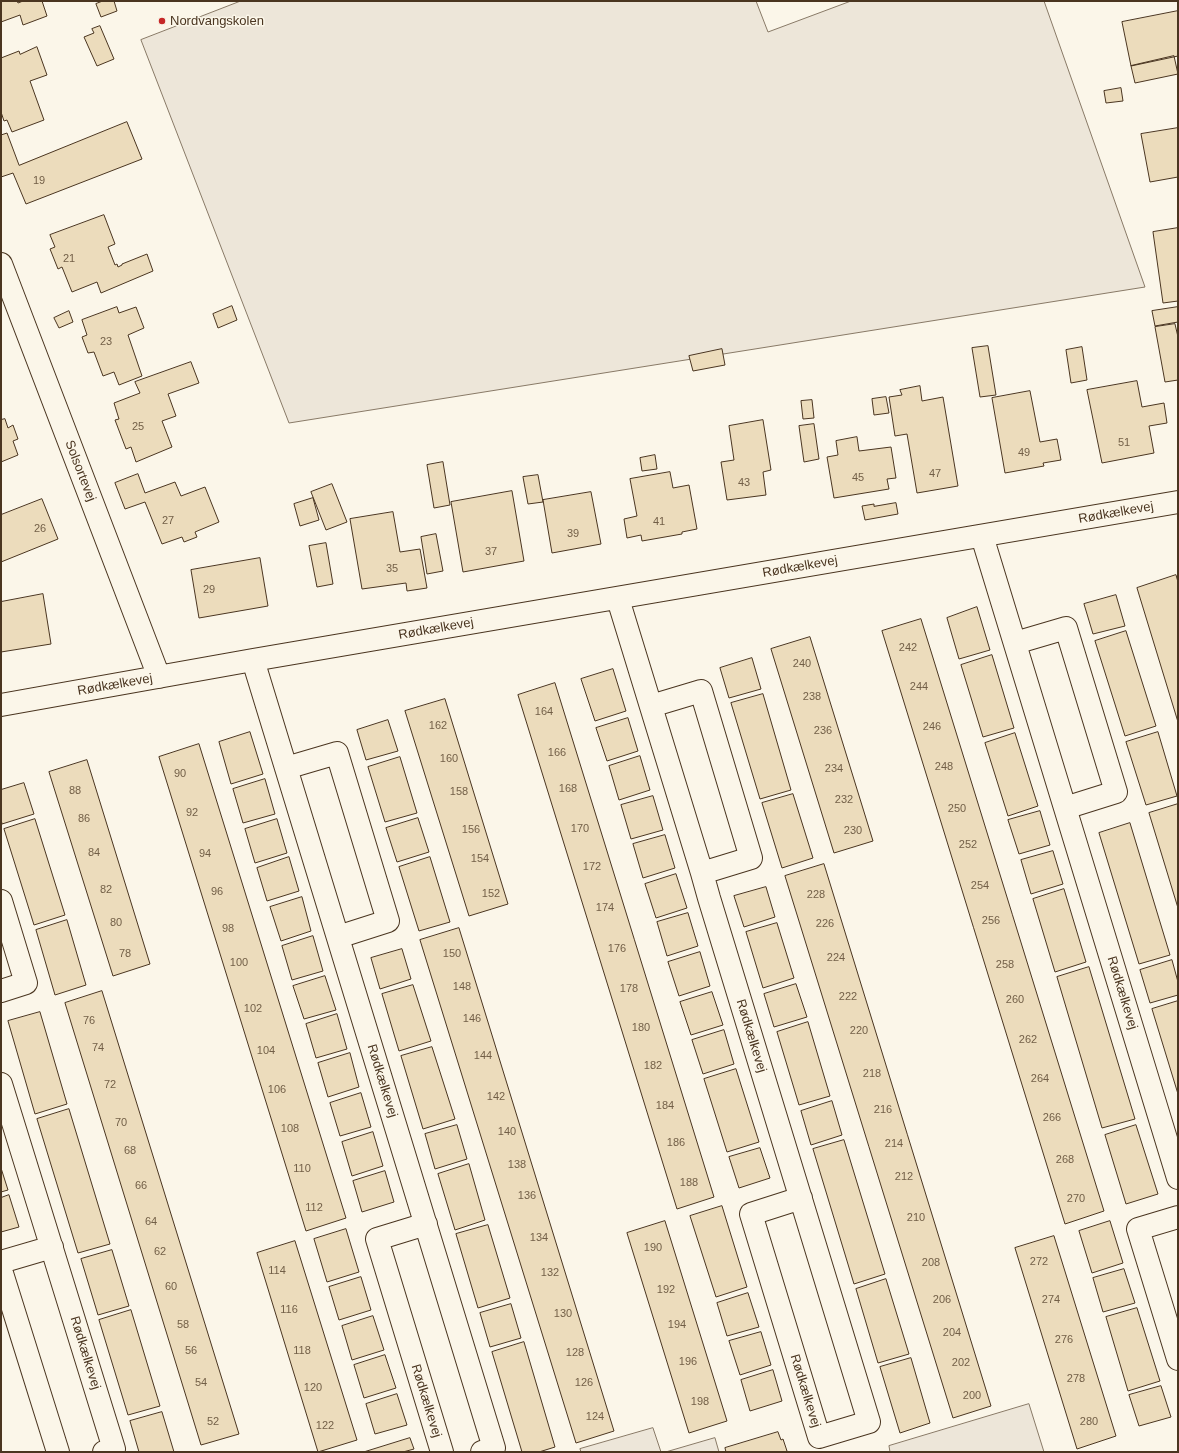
<!DOCTYPE html>
<meta charset="utf-8">
<style>
body{margin:0}
#map{position:relative;width:1179px;height:1453px;overflow:hidden;background:#fbf6e9;font-family:Arial,sans-serif}
canvas{display:block}
.frame{position:absolute;inset:0;border:2px solid #4a3520;pointer-events:none}
</style>
<div id="map">
<canvas width="1179" height="1453"></canvas>
<div class="frame"></div>
</div>
<script>
const c = document.querySelector('canvas').getContext('2d');
c.lineJoin = 'round';
function paint(path, color) {
  c.fillStyle = color;
  c.fill(path, 'evenodd');
}
function stroke(path, color, width, dash) {
  c.strokeStyle = color;
  c.lineWidth = width;
  c.lineCap = dash ? 'butt' : 'round';
  c.setLineDash(dash || []);
  c.stroke(path);
}
function drawText(font, color, halo, rows, align = 'center') {
  c.font = font + ' Arial,sans-serif';
  c.lineWidth = 3;
  c.setLineDash([]);
  c.textBaseline = 'middle';
  c.strokeStyle = halo;
  c.fillStyle = color;
  for (const [text, x, y, turn = 0] of rows) {
    c.save();
    c.translate(x, y);
    c.rotate((+turn || 0) * Math.PI / 180);
    c.textAlign = isNaN(turn) ? turn : align;
    if (halo) c.strokeText(text, 0, 0);
    c.fillText(text, 0, 0);
    c.restore();
  }
}
const green = new Path2D(`
 M 241,1 L 756,1 L 768,32 L 851,1 L 1044,1 L 1145,287 L 289,423 L 141,40 Z
 M 1029,1404 L 1044,1452 L 890,1452 L 889,1446 Z
 M 653,1428 L 661,1452 L 581,1452 L 580,1449 Z
 M 715,1438 L 719,1452 L 666,1452 Z`);
paint(green, '#ede6d9');
stroke(green, '#887966', 1);
const building = new Path2D(`
 M 1,1 L 17,1 L 18,3 L 23,1 L 42,1 L 47,16 L 23,25 L 20,15 L 1,22 Z
 M 103,1 L 114,1 L 117,11 L 101,17 L 96,4 Z
 M 1178,11 L 1178,56 L 1131,66 L 1122,22 Z
 M 100,26 L 114,59 L 97,66 L 84,37 L 94,33 L 92,29 Z
 M 37,47 L 47,75 L 30,81 L 44,120 L 12,132 L 7,120 L 4,121 L 1,112 L 1,58 L 19,51 L 20,54 Z
 M 1174,56 L 1178,74 L 1135,83 L 1131,66 Z
 M 1121,88 L 1123,101 L 1106,103 L 1104,91 Z
 M 127,122 L 142,159 L 26,204 L 13,173 L 1,177 L 1,135 L 7,133 L 19,165 Z
 M 1178,128 L 1178,177 L 1150,182 L 1141,134 Z
 M 104,215 L 115,244 L 108,247 L 115,265 L 117,264 L 118,267 L 122,265 L 122,264 L 147,254 L 153,271 L 101,293 L 97,282 L 72,292 L 62,267 L 58,269 L 50,249 L 55,247 L 50,235 Z
 M 1178,228 L 1178,301 L 1163,303 L 1153,232 Z
 M 232,306 L 237,320 L 218,328 L 213,314 Z
 M 117,307 L 119,313 L 136,307 L 144,328 L 128,335 L 142,376 L 119,385 L 114,372 L 103,376 L 94,352 L 88,353 L 82,337 L 87,335 L 82,320 Z
 M 1178,307 L 1178,322 L 1155,326 L 1152,311 Z
 M 69,311 L 73,322 L 59,328 L 54,318 Z
 M 1175,324 L 1178,337 L 1178,380 L 1165,382 L 1155,327 Z
 M 988,346 L 996,395 L 980,397 L 972,348 Z
 M 1082,347 L 1087,380 L 1071,383 L 1066,350 Z
 M 722,349 L 725,365 L 693,371 L 689,356 Z
 M 191,362 L 199,383 L 168,394 L 176,416 L 162,421 L 172,447 L 136,462 L 131,447 L 126,449 L 115,420 L 119,419 L 114,403 L 140,393 L 135,382 Z
 M 1137,381 L 1142,407 L 1164,403 L 1167,423 L 1149,426 L 1154,453 L 1102,463 L 1087,390 Z
 M 920,386 L 922,401 L 943,397 L 958,486 L 917,493 L 907,434 L 895,436 L 889,397 L 902,395 L 900,390 Z
 M 1030,391 L 1040,442 L 1057,439 L 1061,460 L 1043,463 L 1044,466 L 1005,473 L 992,398 Z
 M 886,397 L 889,413 L 874,415 L 872,399 Z
 M 812,400 L 814,418 L 803,419 L 801,401 Z
 M 5,419 L 8,428 L 13,425 L 18,439 L 13,441 L 18,455 L 1,462 L 1,420 Z
 M 763,420 L 771,470 L 763,472 L 766,495 L 727,500 L 721,462 L 734,460 L 729,426 Z
 M 814,424 L 819,459 L 804,462 L 799,426 Z
 M 857,437 L 859,451 L 891,447 L 896,478 L 887,479 L 889,489 L 834,498 L 827,457 L 838,455 L 836,441 Z
 M 655,455 L 657,469 L 642,471 L 640,458 Z
 M 443,462 L 450,505 L 434,508 L 427,465 Z
 M 670,472 L 673,488 L 689,485 L 697,529 L 682,532 L 682,534 L 642,541 L 641,535 L 627,538 L 624,519 L 637,516 L 630,479 Z
 M 138,474 L 145,493 L 175,482 L 181,496 L 205,487 L 219,522 L 195,532 L 197,537 L 184,542 L 182,537 L 162,544 L 145,502 L 125,509 L 115,483 Z
 M 538,475 L 543,502 L 528,504 L 523,477 Z
 M 332,484 L 347,522 L 326,530 L 311,492 Z
 M 512,491 L 524,561 L 463,572 L 451,502 Z
 M 591,492 L 601,544 L 552,553 L 543,500 Z
 M 313,498 L 319,520 L 300,526 L 294,504 Z
 M 42,499 L 58,539 L 1,562 L 1,515 Z
 M 896,503 L 898,514 L 865,520 L 862,506 L 874,504 L 874,506 Z
 M 393,512 L 400,552 L 420,549 L 427,588 L 407,591 L 406,583 L 362,589 L 350,519 Z
 M 436,534 L 443,571 L 427,574 L 421,537 Z
 M 326,543 L 333,584 L 317,587 L 309,546 Z
 M 260,558 L 268,606 L 199,618 L 191,570 Z
 M 1176,575 L 1178,582 L 1178,722 L 1137,588 Z
 M 43,594 L 51,644 L 1,652 L 1,602 Z
 M 1116,595 L 1125,626 L 1093,634 L 1084,604 Z
 M 977,607 L 990,650 L 959,659 L 947,618 Z
 M 921,619 L 1104,1211 L 1065,1224 L 882,631 Z
 M 1126,631 L 1156,726 L 1125,736 L 1095,641 Z
 M 810,637 L 873,841 L 834,853 L 771,649 Z
 M 992,655 L 1014,728 L 983,737 L 961,665 Z
 M 752,658 L 761,689 L 729,698 L 720,668 Z
 M 613,669 L 626,711 L 595,721 L 581,679 Z
 M 555,683 L 714,1197 L 677,1209 L 518,695 Z
 M 763,694 L 791,790 L 760,799 L 731,703 Z
 M 445,699 L 508,904 L 469,916 L 405,711 Z
 M 628,718 L 638,751 L 607,761 L 596,728 Z
 M 388,720 L 398,751 L 366,760 L 357,730 Z
 M 250,732 L 263,774 L 231,784 L 219,742 Z
 M 1158,732 L 1177,796 L 1146,805 L 1126,742 Z
 M 1015,733 L 1038,806 L 1008,816 L 985,743 Z
 M 199,744 L 346,1218 L 306,1231 L 159,757 Z
 M 640,756 L 650,790 L 619,800 L 609,766 Z
 M 400,757 L 417,813 L 385,822 L 368,767 Z
 M 87,760 L 150,964 L 113,976 L 49,772 Z
 M 265,779 L 275,814 L 243,823 L 233,789 Z
 M 24,783 L 34,814 L 2,824 L 1,819 L 1,790 Z
 M 793,794 L 813,858 L 782,868 L 762,803 Z
 M 653,796 L 663,830 L 631,839 L 621,805 Z
 M 1178,804 L 1178,908 L 1149,813 Z
 M 1040,811 L 1050,845 L 1019,854 L 1008,820 Z
 M 418,818 L 429,852 L 397,862 L 386,828 Z
 M 35,819 L 65,915 L 34,925 L 4,829 Z
 M 277,819 L 287,853 L 255,863 L 245,829 Z
 M 1130,823 L 1170,955 L 1139,964 L 1099,833 Z
 M 665,835 L 675,868 L 643,878 L 633,844 Z
 M 1053,851 L 1063,884 L 1031,894 L 1021,860 Z
 M 289,857 L 299,891 L 267,901 L 257,868 Z
 M 430,857 L 450,922 L 419,931 L 399,867 Z
 M 824,864 L 991,1406 L 953,1418 L 785,876 Z
 M 676,874 L 687,908 L 656,918 L 645,884 Z
 M 766,887 L 775,917 L 744,927 L 734,896 Z
 M 1064,889 L 1086,962 L 1055,972 L 1033,899 Z
 M 302,897 L 311,931 L 281,941 L 270,907 Z
 M 688,913 L 698,946 L 667,956 L 657,922 Z
 M 67,920 L 86,985 L 55,995 L 36,930 Z
 M 777,923 L 794,978 L 763,988 L 746,932 Z
 M 459,928 L 614,1431 L 576,1443 L 420,940 Z
 M 313,936 L 323,971 L 292,980 L 282,946 Z
 M 402,949 L 411,979 L 380,989 L 371,958 Z
 M 700,952 L 710,986 L 679,996 L 668,962 Z
 M 1172,960 L 1178,982 L 1178,995 L 1150,1003 L 1140,970 Z
 M 1089,967 L 1135,1119 L 1102,1128 L 1057,977 Z
 M 325,976 L 336,1010 L 304,1019 L 293,986 Z
 M 796,984 L 807,1017 L 774,1027 L 764,994 Z
 M 413,985 L 431,1041 L 399,1051 L 382,994 Z
 M 102,991 L 239,1434 L 201,1445 L 65,1003 Z
 M 712,992 L 723,1025 L 691,1035 L 680,1002 Z
 M 1178,1001 L 1178,1094 L 1152,1009 Z
 M 40,1012 L 67,1104 L 35,1114 L 8,1021 Z
 M 337,1014 L 347,1049 L 316,1058 L 306,1024 Z
 M 808,1022 L 830,1096 L 799,1105 L 777,1032 Z
 M 724,1030 L 734,1064 L 703,1074 L 692,1040 Z
 M 432,1047 L 455,1119 L 423,1129 L 401,1056 Z
 M 350,1053 L 359,1087 L 328,1097 L 318,1063 Z
 M 736,1069 L 759,1142 L 727,1152 L 704,1079 Z
 M 361,1093 L 371,1127 L 340,1136 L 330,1103 Z
 M 832,1101 L 842,1135 L 811,1145 L 801,1111 Z
 M 69,1109 L 110,1244 L 78,1253 L 37,1119 Z
 M 457,1125 L 467,1159 L 435,1169 L 425,1134 Z
 M 1136,1125 L 1158,1194 L 1126,1204 L 1105,1135 Z
 M 373,1132 L 383,1166 L 352,1176 L 342,1142 Z
 M 844,1140 L 885,1274 L 854,1284 L 813,1149 Z
 M 760,1148 L 770,1178 L 739,1188 L 729,1157 Z
 M 469,1164 L 485,1220 L 455,1230 L 438,1174 Z
 M 1,1168 L 8,1190 L 1,1192 Z
 M 385,1171 L 394,1202 L 362,1212 L 353,1181 Z
 M 9,1195 L 19,1227 L 1,1232 L 1,1198 Z
 M 722,1206 L 747,1287 L 716,1297 L 690,1216 Z
 M 665,1221 L 727,1421 L 689,1433 L 627,1233 Z
 M 1110,1221 L 1123,1263 L 1092,1273 L 1079,1231 Z
 M 488,1225 L 510,1298 L 478,1308 L 456,1234 Z
 M 346,1229 L 359,1272 L 327,1282 L 314,1239 Z
 M 1054,1236 L 1116,1436 L 1077,1449 L 1015,1248 Z
 M 295,1241 L 357,1440 L 318,1452 L 257,1253 Z
 M 112,1250 L 129,1306 L 98,1315 L 81,1259 Z
 M 1124,1269 L 1135,1303 L 1103,1312 L 1093,1278 Z
 M 361,1277 L 371,1310 L 339,1320 L 329,1287 Z
 M 886,1279 L 909,1354 L 878,1363 L 856,1289 Z
 M 748,1293 L 759,1327 L 727,1336 L 717,1303 Z
 M 511,1304 L 521,1338 L 490,1347 L 480,1313 Z
 M 1137,1308 L 1160,1381 L 1128,1391 L 1106,1317 Z
 M 131,1310 L 160,1406 L 128,1415 L 99,1320 Z
 M 373,1316 L 384,1350 L 352,1360 L 342,1326 Z
 M 761,1332 L 771,1365 L 740,1375 L 729,1341 Z
 M 524,1342 L 555,1447 L 539,1452 L 522,1452 L 492,1352 Z
 M 385,1355 L 396,1388 L 364,1398 L 354,1365 Z
 M 911,1358 L 930,1423 L 900,1433 L 880,1367 Z
 M 773,1370 L 782,1401 L 750,1411 L 741,1380 Z
 M 1161,1386 L 1171,1417 L 1139,1426 L 1129,1395 Z
 M 397,1394 L 407,1425 L 375,1434 L 366,1404 Z
 M 162,1412 L 174,1452 L 139,1452 L 130,1421 Z
 M 778,1432 L 781,1440 L 783,1439 L 787,1451 L 785,1452 L 726,1452 L 725,1448 Z
 M 410,1438 L 414,1449 L 403,1452 L 364,1452 Z`);
paint(building, '#ecdcbc');
stroke(building, '#4a3520', 1);
const minor = new Path2D(`
 M 1,264 L 159,677
 M 982,536 L 1178,1178
 M 618,599 L 702,873 L 709,898 L 869,1422 L 819,1437 L 751,1214 L 801,1198
 M 1015,643 L 1066,628 L 1116,792 L 1065,808
 M 253,660 L 494,1448 L 482,1452
 M 1,705 L 253,660 L 1178,502
 M 651,706 L 701,691 L 751,858 L 702,873
 M 286,768 L 337,753 L 388,921 L 338,937
 M 1,901 L 26,983 L 1,991
 M 1,1084 L 114,1449 L 104,1452
 M 1178,1217 L 1138,1229 L 1178,1359
 M 426,1224 L 377,1239 L 442,1452
 M 1,1262 L 52,1247
 M 1,1270 L 58,1452`);
stroke(minor, '#4a3520', 24);
stroke(minor, '#fbf6e9', 22);
for (const [x, y, r, color] of [
 [162,21,4,"#c62828"]
]) {
  const dot = new Path2D();
  dot.arc(x, y, r, 0, 2 * Math.PI);
  c.fillStyle = color;
  c.fill(dot);
  stroke(dot, '#fbf6e9', 1.5);
}
drawText('11px', '#725f47', null, [
 ["19",39,181],
 ["21",69,259],
 ["23",106,342],
 ["25",138,427],
 ["51",1124,443],
 ["49",1024,453],
 ["47",935,474],
 ["45",858,478],
 ["43",744,483],
 ["27",168,521],
 ["41",659,522],
 ["26",40,529],
 ["39",573,534],
 ["37",491,552],
 ["35",392,569],
 ["29",209,590],
 ["242",908,648],
 ["240",802,664],
 ["244",919,687],
 ["238",812,697],
 ["164",544,712],
 ["162",438,726],
 ["246",932,727],
 ["236",823,731],
 ["166",557,753],
 ["160",449,759],
 ["248",944,767],
 ["234",834,769],
 ["90",180,774],
 ["168",568,789],
 ["88",75,791],
 ["158",459,792],
 ["232",844,800],
 ["250",957,809],
 ["92",192,813],
 ["86",84,819],
 ["170",580,829],
 ["156",471,830],
 ["230",853,831],
 ["252",968,845],
 ["84",94,853],
 ["94",205,854],
 ["154",480,859],
 ["172",592,867],
 ["254",980,886],
 ["82",106,890],
 ["96",217,892],
 ["152",491,894],
 ["228",816,895],
 ["174",605,908],
 ["256",991,921],
 ["80",116,923],
 ["226",825,924],
 ["98",228,929],
 ["176",617,949],
 ["78",125,954],
 ["150",452,954],
 ["224",836,958],
 ["100",239,963],
 ["258",1005,965],
 ["148",462,987],
 ["178",629,989],
 ["222",848,997],
 ["260",1015,1000],
 ["102",253,1009],
 ["146",472,1019],
 ["76",89,1021],
 ["180",641,1028],
 ["220",859,1031],
 ["262",1028,1040],
 ["74",98,1048],
 ["104",266,1051],
 ["144",483,1056],
 ["182",653,1066],
 ["218",872,1074],
 ["264",1040,1079],
 ["72",110,1085],
 ["106",277,1090],
 ["142",496,1097],
 ["184",665,1106],
 ["216",883,1110],
 ["266",1052,1118],
 ["70",121,1123],
 ["108",290,1129],
 ["140",507,1132],
 ["186",676,1143],
 ["214",894,1144],
 ["68",130,1151],
 ["268",1065,1160],
 ["138",517,1165],
 ["110",302,1169],
 ["212",904,1177],
 ["188",689,1183],
 ["66",141,1186],
 ["136",527,1196],
 ["270",1076,1199],
 ["112",314,1208],
 ["210",916,1218],
 ["64",151,1222],
 ["134",539,1238],
 ["190",653,1248],
 ["62",160,1252],
 ["272",1039,1262],
 ["208",931,1263],
 ["114",277,1271],
 ["132",550,1273],
 ["60",171,1287],
 ["192",666,1290],
 ["206",942,1300],
 ["274",1051,1300],
 ["116",289,1310],
 ["130",563,1314],
 ["58",183,1325],
 ["194",677,1325],
 ["204",952,1333],
 ["276",1064,1340],
 ["56",191,1351],
 ["118",302,1351],
 ["128",575,1353],
 ["196",688,1362],
 ["202",961,1363],
 ["278",1076,1379],
 ["54",201,1383],
 ["126",584,1383],
 ["120",313,1388],
 ["200",972,1396],
 ["198",700,1402],
 ["124",595,1417],
 ["52",213,1422],
 ["280",1089,1422],
 ["122",325,1426]
]);
drawText('13px', '#4a3520', '#fbf6e9', [
 ["Nordvangskolen",170,21]
], 'left');
drawText('13px', '#4a3520', '#fbf6e9', [
 ["Solsortevej",80,471,69],
 ["Rødkælkevej",1116,513,-10],
 ["Rødkælkevej",800,567,-10],
 ["Rødkælkevej",436,629,-10],
 ["Rødkælkevej",115,685,-10],
 ["Rødkælkevej",1122,993,73],
 ["Rødkælkevej",751,1036,73],
 ["Rødkælkevej",382,1081,73],
 ["Rødkælkevej",85,1353,73],
 ["Rødkælkevej",805,1391,73],
 ["Rødkælkevej",426,1401,73]
]);
</script>
